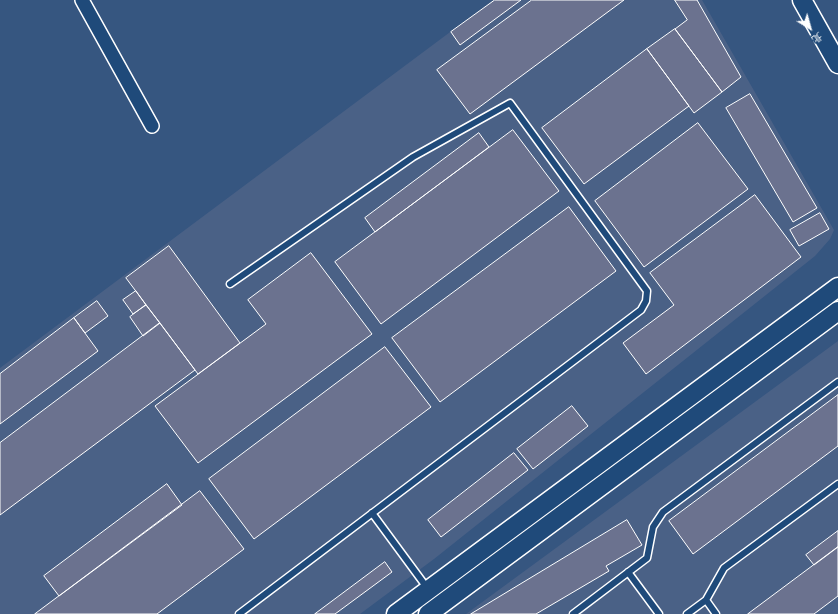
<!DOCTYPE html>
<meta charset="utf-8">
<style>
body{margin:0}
#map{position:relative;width:838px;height:614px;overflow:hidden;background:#365680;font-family:Kalam,"LXGW WenKai TC",sans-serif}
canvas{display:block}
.north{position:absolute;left:790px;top:8px;width:40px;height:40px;-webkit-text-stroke:3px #1f4a7a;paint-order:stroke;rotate:143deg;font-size:11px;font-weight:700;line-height:16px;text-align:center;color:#fff}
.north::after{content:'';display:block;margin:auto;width:14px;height:18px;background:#fff;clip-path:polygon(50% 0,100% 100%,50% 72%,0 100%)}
</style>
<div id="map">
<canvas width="838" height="614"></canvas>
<div class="north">北</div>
</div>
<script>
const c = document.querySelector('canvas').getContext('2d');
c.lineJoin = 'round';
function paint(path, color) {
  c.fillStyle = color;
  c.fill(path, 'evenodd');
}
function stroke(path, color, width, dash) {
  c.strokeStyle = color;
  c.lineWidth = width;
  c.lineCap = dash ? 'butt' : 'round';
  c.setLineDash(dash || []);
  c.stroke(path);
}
paint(new Path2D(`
 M 493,0 L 702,0 L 834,230 L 830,239 L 815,256 L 434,559 L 360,614 L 0,614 L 0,368 Z
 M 838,341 L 838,614 L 466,614 Z`), '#4a6186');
const building = new Path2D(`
 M 495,0 L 521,0 L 460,45 L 451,32 Z
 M 532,0 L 624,0 L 470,114 L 437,70 Z
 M 675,0 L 697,0 L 741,77 L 722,92 L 675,29 L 687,20 Z
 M 675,29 L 722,92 L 694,113 L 647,49 Z
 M 647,49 L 689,106 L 584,184 L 542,128 Z
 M 750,94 L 817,208 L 793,222 L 726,108 Z
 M 698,123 L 748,189 L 644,267 L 595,201 Z
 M 513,130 L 559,191 L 381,324 L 335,262 Z
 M 479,133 L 489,147 L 375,232 L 365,218 Z
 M 755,195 L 801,257 L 646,374 L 623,343 L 674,305 L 650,273 Z
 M 569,207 L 616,271 L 440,402 L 392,338 Z
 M 820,213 L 829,229 L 799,246 L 790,230 Z
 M 169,246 L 240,343 L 198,374 L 126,278 Z
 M 311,253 L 372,334 L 198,463 L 155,406 L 266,324 L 248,300 Z
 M 136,291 L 146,305 L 133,314 L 123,300 Z
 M 97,301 L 108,316 L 85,333 L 74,318 Z
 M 146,305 L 160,323 L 143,336 L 130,317 Z
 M 74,318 L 98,351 L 0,424 L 0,374 Z
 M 160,323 L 195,370 L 0,515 L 0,443 Z
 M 385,347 L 431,407 L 254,539 L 209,479 Z
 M 838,395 L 838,446 L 693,554 L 669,521 Z
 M 572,406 L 588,426 L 533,469 L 517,449 Z
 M 514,453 L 528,470 L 441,537 L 428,520 Z
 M 167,484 L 182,505 L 59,596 L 44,576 Z
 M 200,491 L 244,549 L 157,614 L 35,614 Z
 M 627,520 L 642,545 L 606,566 L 609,571 L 536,614 L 471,614 Z
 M 838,531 L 838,547 L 814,565 L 806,555 Z
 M 838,547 L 838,596 L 814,614 L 748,614 Z
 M 385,562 L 392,572 L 335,614 L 315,614 Z`);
paint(building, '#6b728f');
stroke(building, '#fff', 1);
const lane = new Path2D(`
 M 230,284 L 413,157 L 510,103 L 647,291 L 646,301 L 641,310 L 239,614
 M 372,513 L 428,589
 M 628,572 L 659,614
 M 706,600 L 724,568 L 838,484
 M 573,614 L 647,558 L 653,527 L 663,512 L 838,382
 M 687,614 L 706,600 L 716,614`);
const street = new Path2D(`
 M 82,0 L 152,126`);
const secondary = new Path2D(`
 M 802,0 L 838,64
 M 396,614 L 838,287
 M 428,614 L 838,311`);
stroke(lane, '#fff', 9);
stroke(street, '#fff', 16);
stroke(secondary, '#fff', 21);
stroke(lane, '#1f4a7a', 6);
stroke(street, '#1f4a7a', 13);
stroke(secondary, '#1f4a7a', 18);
</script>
